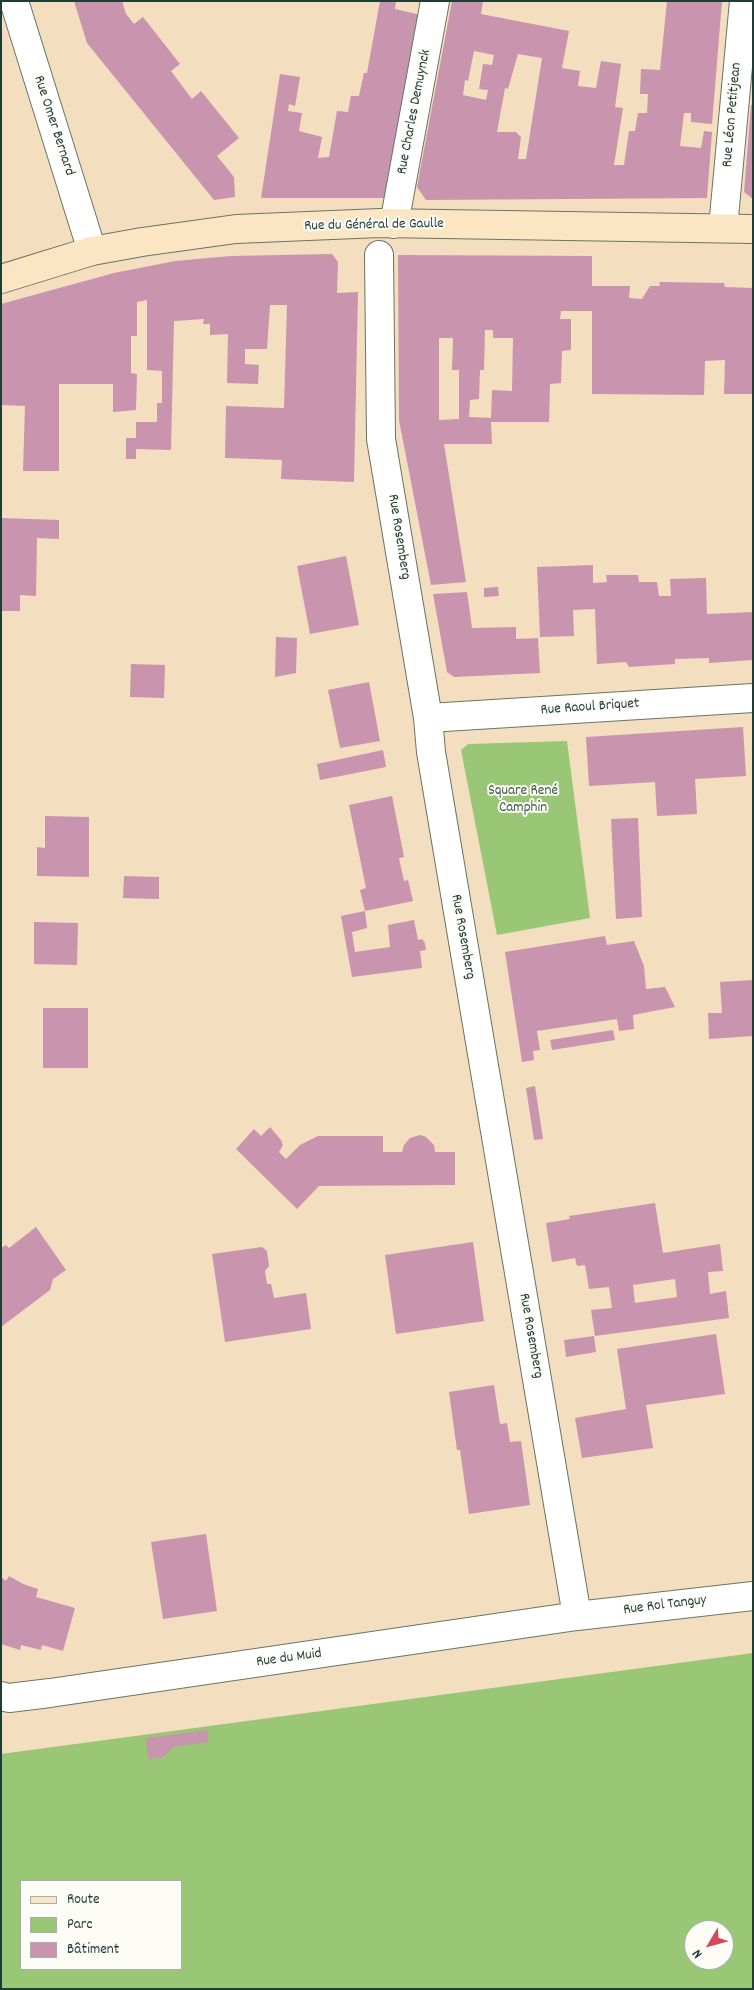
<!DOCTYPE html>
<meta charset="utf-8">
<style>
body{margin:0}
#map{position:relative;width:754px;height:1990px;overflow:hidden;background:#f3dec0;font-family:Dekko,sans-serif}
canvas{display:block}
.frame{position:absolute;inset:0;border:2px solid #1f3d34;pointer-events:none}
.legend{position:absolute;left:20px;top:1880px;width:162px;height:90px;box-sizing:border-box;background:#fdfcf7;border:1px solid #a4b0a9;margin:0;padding:6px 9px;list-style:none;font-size:15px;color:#1f3d34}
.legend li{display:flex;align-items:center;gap:10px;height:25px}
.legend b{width:25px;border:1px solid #a4b0a9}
.north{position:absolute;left:684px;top:1920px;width:50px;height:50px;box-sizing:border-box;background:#fdfcf7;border:1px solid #a4b0a9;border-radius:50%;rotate:233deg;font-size:14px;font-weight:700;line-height:20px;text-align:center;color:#1f3d34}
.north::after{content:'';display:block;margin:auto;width:18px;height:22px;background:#d1495b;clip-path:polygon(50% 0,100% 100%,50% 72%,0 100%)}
</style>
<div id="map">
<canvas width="754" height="1990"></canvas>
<div class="frame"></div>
<ul class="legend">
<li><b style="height:6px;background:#fbe6c4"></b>Route</li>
<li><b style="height:14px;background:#9ac775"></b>Parc</li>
<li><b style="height:14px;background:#c994ad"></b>Bâtiment</li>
</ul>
<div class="north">N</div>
</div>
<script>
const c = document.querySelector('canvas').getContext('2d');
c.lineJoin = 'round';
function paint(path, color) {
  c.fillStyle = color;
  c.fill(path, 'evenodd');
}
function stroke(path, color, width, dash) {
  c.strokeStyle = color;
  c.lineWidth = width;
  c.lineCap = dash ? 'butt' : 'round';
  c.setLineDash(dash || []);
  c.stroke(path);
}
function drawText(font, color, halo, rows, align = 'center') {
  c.font = font + ' Dekko,sans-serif';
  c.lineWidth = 4;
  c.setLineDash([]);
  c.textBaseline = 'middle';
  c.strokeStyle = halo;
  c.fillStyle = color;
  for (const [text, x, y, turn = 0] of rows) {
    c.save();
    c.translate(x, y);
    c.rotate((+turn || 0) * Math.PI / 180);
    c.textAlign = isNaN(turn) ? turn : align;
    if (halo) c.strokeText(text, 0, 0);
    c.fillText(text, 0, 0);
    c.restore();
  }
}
paint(new Path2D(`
 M 567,741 L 590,918 L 497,935 L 461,750 L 468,744 Z
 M 753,1653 L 753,1989 L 1,1989 L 1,1754 ZM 21,1881 L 181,1881 L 181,1969 L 21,1969 ZM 694,1930 L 724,1930 L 724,1960 L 694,1960 Z`), '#9ac775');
paint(new Path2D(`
 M 74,1 L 122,1 L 126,14 L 134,24 L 143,17 L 180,64 L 171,71 L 192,99 L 201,91 L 239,138 L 217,156 L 234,177 L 235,197 L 214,200 L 87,43 Z
 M 380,1 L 396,1 L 395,9 L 421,15 L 388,198 L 261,198 L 280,74 L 300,77 L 295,106 L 289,104 L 288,111 L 302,113 L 299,131 L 322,137 L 318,158 L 329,157 L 337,111 L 348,112 L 351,96 L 359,96 L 364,73 L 367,73 Z
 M 452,1 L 483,1 L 481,14 L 569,31 L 562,68 L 580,71 L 578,86 L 596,88 L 601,61 L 621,64 L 615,107 L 623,108 L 614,165 L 624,165 L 629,131 L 635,131 L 638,113 L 647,113 L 648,94 L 640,94 L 641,69 L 660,70 L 667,1 L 722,1 L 712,124 L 691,122 L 691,113 L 684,113 L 680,146 L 701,148 L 704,131 L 712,132 L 707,198 L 426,200 L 417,187 ZM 474,51 L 494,55 L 492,65 L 483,64 L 479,89 L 488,90 L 486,100 L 463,95 L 465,80 L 468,81 ZM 518,54 L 542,58 L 526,159 L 518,159 L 521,137 L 516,132 L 497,132 L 505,88 L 508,89 Z
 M 751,105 L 753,105 L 753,199 L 744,192 Z
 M 332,254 L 338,262 L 337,293 L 358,292 L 354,482 L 281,479 L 282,460 L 225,458 L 226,406 L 284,408 L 287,305 L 270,305 L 267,349 L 245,349 L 245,364 L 259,365 L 258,384 L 227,383 L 228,334 L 210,335 L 210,324 L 203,324 L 204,319 L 174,321 L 171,450 L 136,449 L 136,459 L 126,459 L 126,438 L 136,438 L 136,422 L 157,422 L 157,403 L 162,403 L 162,371 L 147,370 L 147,300 L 137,302 L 137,336 L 131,336 L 131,373 L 137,374 L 136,410 L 113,412 L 113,384 L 59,384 L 59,471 L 23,471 L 25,406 L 1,405 L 1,304 L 114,273 L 175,261 L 231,256 Z
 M 398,255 L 592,256 L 592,286 L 630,286 L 629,298 L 642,299 L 650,286 L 660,286 L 659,282 L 724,283 L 725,287 L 753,288 L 753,394 L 724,394 L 725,360 L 705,361 L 704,395 L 592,394 L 592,311 L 561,311 L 560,319 L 571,319 L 571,350 L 562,351 L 561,383 L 550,384 L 549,422 L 491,422 L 492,444 L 444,444 L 466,582 L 431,585 L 399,420 ZM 485,330 L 493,330 L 493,338 L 513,338 L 512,391 L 492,390 L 491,418 L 469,417 L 470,400 L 479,399 L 480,370 L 484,370 ZM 439,338 L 453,338 L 452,370 L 459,370 L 459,419 L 439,420 Z
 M 1,518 L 59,520 L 59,539 L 37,538 L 36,596 L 20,595 L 20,611 L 1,611 Z
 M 346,556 L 359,625 L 310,634 L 297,566 Z
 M 593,565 L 593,583 L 607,582 L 606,575 L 638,575 L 639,582 L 657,582 L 659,596 L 671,596 L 670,579 L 706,578 L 707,614 L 753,612 L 753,660 L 709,663 L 709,658 L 675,659 L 675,664 L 629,667 L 626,662 L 597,664 L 595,609 L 573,610 L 574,636 L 540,637 L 537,567 Z
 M 498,587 L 499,596 L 484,597 L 484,588 Z
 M 467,592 L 472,628 L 516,627 L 516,639 L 538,638 L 540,673 L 454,677 L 447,672 L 433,594 Z
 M 276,637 L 297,638 L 296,673 L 275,677 Z
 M 131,664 L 165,665 L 164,698 L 130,697 Z
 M 369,682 L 380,741 L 340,748 L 328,690 Z
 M 743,727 L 746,776 L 695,779 L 697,814 L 657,816 L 655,782 L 589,786 L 586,737 Z
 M 383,750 L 386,767 L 320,780 L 317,764 Z
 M 392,796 L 404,857 L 399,858 L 404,881 L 408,880 L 413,901 L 365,911 L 360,890 L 366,888 L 349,805 Z
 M 45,816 L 89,817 L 89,877 L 37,876 L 37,847 L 45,848 Z
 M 638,818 L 642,917 L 616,919 L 611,819 Z
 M 124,876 L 159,877 L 159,899 L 123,898 Z
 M 365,911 L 367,928 L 352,932 L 355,952 L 390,947 L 388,925 L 414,920 L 418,940 L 422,939 L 425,943 L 426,950 L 420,951 L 422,968 L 352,977 L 341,916 Z
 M 34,922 L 78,923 L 77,965 L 34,964 Z
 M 605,936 L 607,945 L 634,941 L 644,966 L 646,989 L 665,987 L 675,1007 L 633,1015 L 634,1029 L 619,1031 L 617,1019 L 537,1031 L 540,1050 L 533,1051 L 534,1060 L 522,1062 L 505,952 Z
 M 753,980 L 753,1036 L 709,1039 L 708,1013 L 722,1013 L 720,982 Z
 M 43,1008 L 88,1008 L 88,1068 L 43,1068 Z
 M 613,1030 L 615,1040 L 552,1050 L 550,1040 Z
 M 535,1086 L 543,1139 L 534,1140 L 526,1088 Z
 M 270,1127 L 281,1140 L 283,1145 L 279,1152 L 286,1159 L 300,1145 L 318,1136 L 383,1136 L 383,1152 L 402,1152 L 404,1145 L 410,1138 L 420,1135 L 426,1137 L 434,1145 L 435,1152 L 455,1152 L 455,1185 L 319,1186 L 297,1209 L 236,1149 L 254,1129 L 261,1136 Z
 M 655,1203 L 663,1253 L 720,1244 L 723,1271 L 708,1272 L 710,1294 L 726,1291 L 729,1318 L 595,1336 L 591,1310 L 612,1308 L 609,1287 L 589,1289 L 585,1265 L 577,1266 L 575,1258 L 552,1262 L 546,1223 L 570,1219 L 569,1216 ZM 675,1279 L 677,1297 L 635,1303 L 633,1285 Z
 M 36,1227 L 66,1270 L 53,1279 L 50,1290 L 1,1327 L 1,1248 L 6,1245 L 9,1248 Z
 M 473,1242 L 484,1321 L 396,1334 L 385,1255 Z
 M 262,1247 L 267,1251 L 269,1266 L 265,1271 L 267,1284 L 271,1284 L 274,1298 L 306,1293 L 311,1329 L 225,1342 L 212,1254 Z
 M 716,1334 L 725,1394 L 646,1405 L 653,1448 L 582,1458 L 575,1418 L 626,1409 L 617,1349 Z
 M 594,1336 L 596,1352 L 566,1357 L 564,1340 Z
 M 494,1385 L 500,1424 L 507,1423 L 510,1442 L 521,1441 L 530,1505 L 469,1514 L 460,1450 L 457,1450 L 449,1392 Z
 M 206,1534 L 217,1611 L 163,1619 L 151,1542 Z
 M 9,1576 L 23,1584 L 38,1589 L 36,1597 L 75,1608 L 63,1651 L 42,1645 L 41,1650 L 21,1645 L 20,1650 L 1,1644 L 1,1577 L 6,1581 Z
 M 207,1730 L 209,1742 L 173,1747 L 164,1757 L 148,1759 L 146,1738 Z`), '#c994ad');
const street = new Path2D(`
 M 14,1 L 92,251
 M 394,224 L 435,1
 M 723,228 L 744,1
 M 379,255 L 381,439 L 428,718 L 431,752 L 577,1616
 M 428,718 L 753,698
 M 1,1696 L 9,1698 L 50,1693 L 577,1616 L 753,1596`);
const secondary = new Path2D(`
 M 1,279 L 92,251 L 142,242 L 236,229 L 380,223 L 753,229`);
stroke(street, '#697565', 30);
stroke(secondary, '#697565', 30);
stroke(street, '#fff', 28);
stroke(secondary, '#fbe6c4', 28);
drawText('15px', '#1f3d34', '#fdfcf7', [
 ["Rue Charles Demuynck",415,112,-79],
 ["Rue Léon Petitjean",733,115,-85],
 ["Rue Omer Bernard",53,126,72],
 ["Rue du Général de Gaulle",374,226,-1],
 ["Rue Rosemberg",398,537,81],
 ["Rue Raoul Briquet",590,708,-4],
 ["Rue Rosemberg",462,937,80],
 ["Rue Rosemberg",530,1336,80],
 ["Rue Rol Tanguy",665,1606,-7],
 ["Rue du Muid",289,1659,-8]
]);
drawText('15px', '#3e6044', '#fdfcf7', [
 ["Square René",523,792],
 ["Camphin",523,809]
]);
</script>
